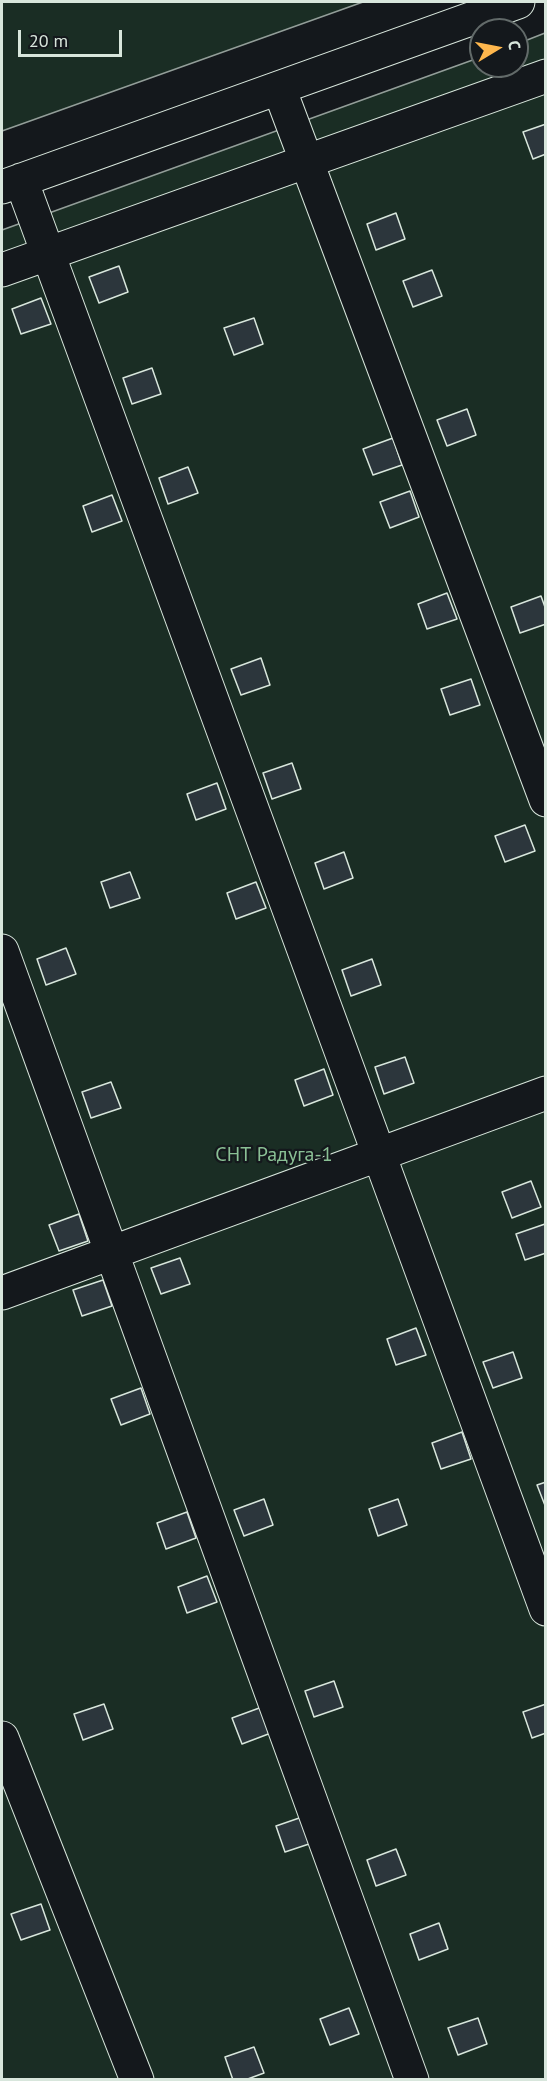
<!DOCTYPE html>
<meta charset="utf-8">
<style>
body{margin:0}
#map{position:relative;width:547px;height:2081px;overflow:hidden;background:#14181c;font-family:"PT Sans",sans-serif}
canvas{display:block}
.frame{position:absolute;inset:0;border:3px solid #d8e6dc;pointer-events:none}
.north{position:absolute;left:469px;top:18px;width:60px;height:60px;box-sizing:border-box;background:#14181c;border:2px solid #626a69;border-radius:50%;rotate:80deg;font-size:16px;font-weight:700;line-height:24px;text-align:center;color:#d8e6dc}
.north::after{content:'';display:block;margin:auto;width:21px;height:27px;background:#ffb74d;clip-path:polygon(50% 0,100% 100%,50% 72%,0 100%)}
.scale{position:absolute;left:18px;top:30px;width:104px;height:27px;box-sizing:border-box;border:3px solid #d8e6dc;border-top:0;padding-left:8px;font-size:18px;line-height:21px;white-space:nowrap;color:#d8e6dc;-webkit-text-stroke:4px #14181c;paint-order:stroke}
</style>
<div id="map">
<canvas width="547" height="2081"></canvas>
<div class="frame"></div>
<div class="north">С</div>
<div class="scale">20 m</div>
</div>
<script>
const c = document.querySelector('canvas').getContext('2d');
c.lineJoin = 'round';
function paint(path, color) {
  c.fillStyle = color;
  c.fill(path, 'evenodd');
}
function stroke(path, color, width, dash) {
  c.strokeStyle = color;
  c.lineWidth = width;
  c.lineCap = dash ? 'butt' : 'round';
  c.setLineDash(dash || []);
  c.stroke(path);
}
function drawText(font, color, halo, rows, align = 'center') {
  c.font = font + ' "PT Sans",sans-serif';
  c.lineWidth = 4.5;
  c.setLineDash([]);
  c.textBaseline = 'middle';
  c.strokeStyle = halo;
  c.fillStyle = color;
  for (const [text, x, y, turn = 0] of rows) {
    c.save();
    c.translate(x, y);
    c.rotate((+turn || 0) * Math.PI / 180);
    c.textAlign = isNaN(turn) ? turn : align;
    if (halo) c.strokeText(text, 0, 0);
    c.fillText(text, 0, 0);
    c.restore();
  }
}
const green = new Path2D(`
 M 2,2 L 363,2 L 2,131 Z
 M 545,33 L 545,2079 L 2,2079 L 2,230 L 481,57 L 481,66 L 517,66 L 517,44 Z`);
paint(green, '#1a2d24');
stroke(green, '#939e99', 1.5);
const building = new Path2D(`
 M 546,124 L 546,154 L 533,159 L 523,132 Z
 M 396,213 L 405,239 L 376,250 L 367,224 Z
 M 119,266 L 128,292 L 99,303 L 89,277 Z
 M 432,270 L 442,296 L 413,307 L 403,281 Z
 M 41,298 L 51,324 L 21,334 L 12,309 Z
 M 254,318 L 263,344 L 234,355 L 224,328 Z
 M 152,368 L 161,394 L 132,404 L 123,378 Z
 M 467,409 L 476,435 L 447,446 L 437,420 Z
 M 393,438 L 402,465 L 373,475 L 363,449 Z
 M 188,467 L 198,493 L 168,504 L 159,478 Z
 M 410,491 L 419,517 L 390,528 L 380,502 Z
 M 112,495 L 122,521 L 92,532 L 83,506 Z
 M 447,593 L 457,619 L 427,629 L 418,604 Z
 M 541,596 L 546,610 L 546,624 L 520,633 L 511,607 Z
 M 261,658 L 270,685 L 241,695 L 231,669 Z
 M 471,679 L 480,705 L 450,715 L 441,689 Z
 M 292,763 L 301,789 L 272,799 L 263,773 Z
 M 217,783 L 226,809 L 196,820 L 187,794 Z
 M 525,825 L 535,851 L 505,862 L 495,836 Z
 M 344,852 L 353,878 L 324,889 L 315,863 Z
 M 130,872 L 140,898 L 110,908 L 101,882 Z
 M 256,882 L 266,908 L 236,919 L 227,893 Z
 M 66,948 L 76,974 L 46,985 L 37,959 Z
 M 372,959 L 381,985 L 351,996 L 342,970 Z
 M 405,1057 L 414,1083 L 384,1094 L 375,1067 Z
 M 324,1069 L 333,1095 L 304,1106 L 295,1080 Z
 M 111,1082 L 121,1108 L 91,1118 L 82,1092 Z
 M 531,1181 L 541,1207 L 512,1218 L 502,1192 Z
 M 79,1214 L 88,1241 L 59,1251 L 49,1225 Z
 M 545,1224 L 546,1253 L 525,1260 L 516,1234 Z
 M 180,1258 L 190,1284 L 161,1294 L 151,1268 Z
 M 103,1280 L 112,1306 L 82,1316 L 73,1290 Z
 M 416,1328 L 426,1355 L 396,1365 L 387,1339 Z
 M 513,1352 L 522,1378 L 493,1388 L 483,1362 Z
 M 141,1388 L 150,1414 L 121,1425 L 111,1399 Z
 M 462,1432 L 471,1459 L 441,1469 L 432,1443 Z
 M 546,1482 L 546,1508 L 537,1485 Z
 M 264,1499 L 273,1525 L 244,1536 L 234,1510 Z
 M 398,1499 L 407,1525 L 378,1536 L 369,1509 Z
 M 187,1512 L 196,1538 L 166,1549 L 157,1523 Z
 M 207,1576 L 217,1602 L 187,1613 L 178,1587 Z
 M 334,1681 L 343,1707 L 314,1717 L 305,1691 Z
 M 104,1704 L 113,1729 L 83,1740 L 74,1714 Z
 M 546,1704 L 546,1733 L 532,1738 L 523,1712 Z
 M 262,1707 L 271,1733 L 242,1744 L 232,1718 Z
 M 305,1816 L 315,1842 L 285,1852 L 276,1826 Z
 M 396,1849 L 406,1875 L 376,1886 L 367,1860 Z
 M 41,1904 L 50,1930 L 21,1940 L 11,1914 Z
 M 439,1923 L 448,1949 L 419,1960 L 410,1934 Z
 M 349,2008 L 359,2034 L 330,2045 L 320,2019 Z
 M 478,2018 L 487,2044 L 458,2055 L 448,2028 Z
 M 254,2047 L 264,2073 L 245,2080 L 233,2080 L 225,2057 Z`);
paint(building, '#2c363c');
stroke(building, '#d8e6dc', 1.5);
const minor = new Path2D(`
 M 279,88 L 546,800
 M 21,180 L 546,1609
 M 2,187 L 518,2
 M 2,270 L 546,76
 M 2,951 L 412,2080
 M 2,1293 L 546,1093
 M 2,1738 L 137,2080`);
stroke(minor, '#d8e6dc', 35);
stroke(minor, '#14181c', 33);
drawText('20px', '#8ac095', '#14181c', [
 ["СНТ Радуга-1",274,1155]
]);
</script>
